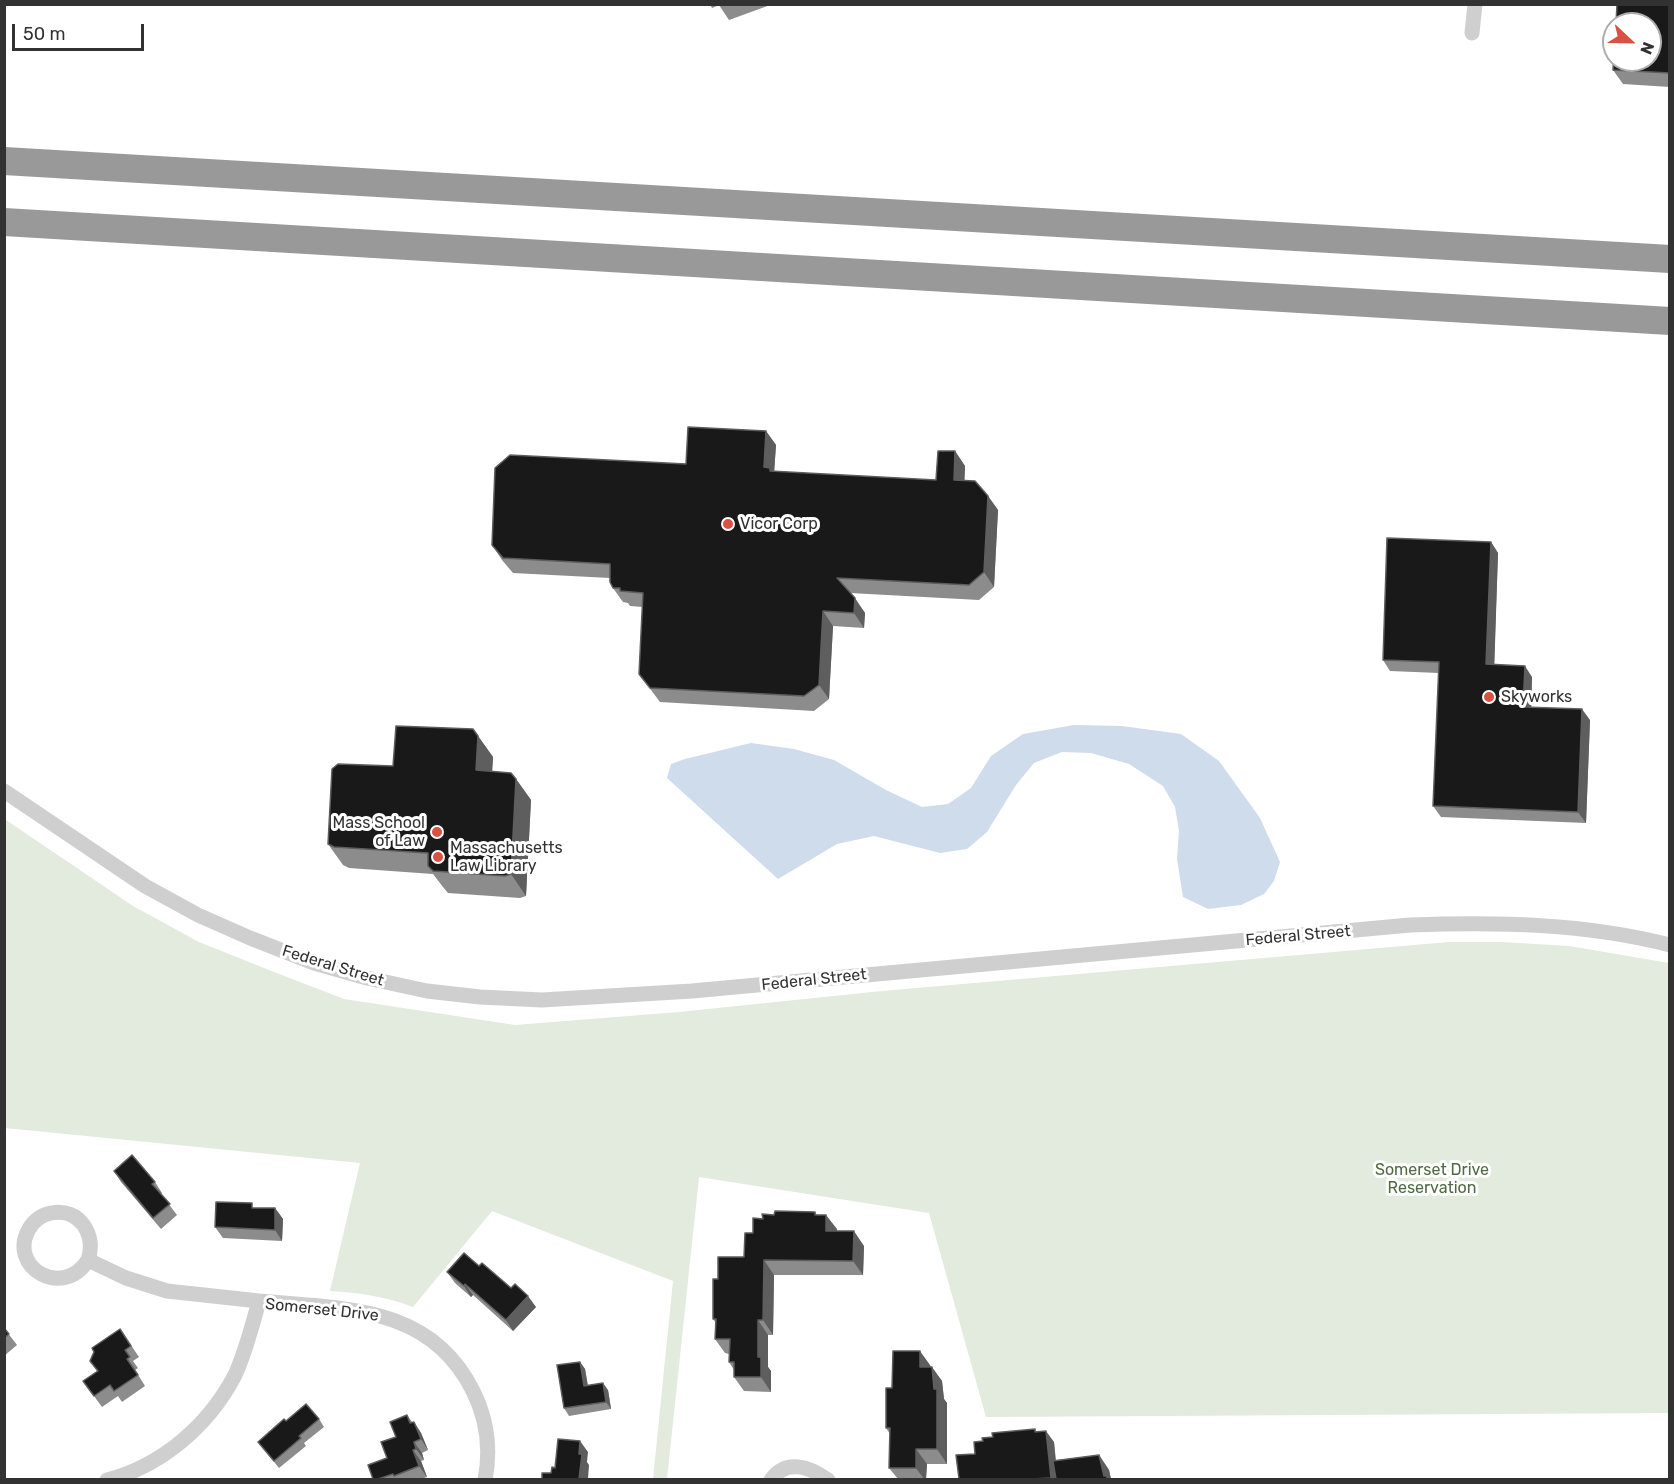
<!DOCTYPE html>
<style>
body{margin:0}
#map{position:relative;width:1674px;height:1484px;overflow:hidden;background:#fff;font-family:Rubik,sans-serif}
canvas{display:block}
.frame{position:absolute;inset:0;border:6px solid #323232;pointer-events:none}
.north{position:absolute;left:1602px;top:12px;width:60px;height:60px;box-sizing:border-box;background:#fff;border:2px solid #adadad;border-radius:50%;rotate:112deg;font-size:16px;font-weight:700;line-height:24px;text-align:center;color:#323232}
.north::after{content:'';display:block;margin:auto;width:21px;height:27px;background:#da5043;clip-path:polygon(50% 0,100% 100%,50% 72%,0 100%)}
.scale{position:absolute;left:12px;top:24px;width:132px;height:27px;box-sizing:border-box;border:3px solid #323232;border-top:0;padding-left:8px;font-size:18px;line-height:21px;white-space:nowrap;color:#323232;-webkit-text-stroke:4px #fff;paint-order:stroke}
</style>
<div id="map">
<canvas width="1674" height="1484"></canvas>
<div class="frame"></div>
<div class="north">N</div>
<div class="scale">50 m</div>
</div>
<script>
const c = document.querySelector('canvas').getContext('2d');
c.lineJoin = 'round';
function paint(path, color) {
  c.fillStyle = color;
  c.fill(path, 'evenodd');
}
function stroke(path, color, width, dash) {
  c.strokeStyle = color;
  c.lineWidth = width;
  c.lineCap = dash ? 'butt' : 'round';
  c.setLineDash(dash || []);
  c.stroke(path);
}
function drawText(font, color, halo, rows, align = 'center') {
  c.font = font + ' Rubik,sans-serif';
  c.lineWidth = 6;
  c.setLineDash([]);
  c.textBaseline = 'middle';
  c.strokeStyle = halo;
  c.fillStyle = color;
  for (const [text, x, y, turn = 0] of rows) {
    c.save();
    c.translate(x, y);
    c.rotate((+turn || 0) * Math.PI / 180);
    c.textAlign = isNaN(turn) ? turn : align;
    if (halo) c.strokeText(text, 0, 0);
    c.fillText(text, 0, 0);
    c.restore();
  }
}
paint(new Path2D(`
 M 6,820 L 133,906 L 199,942 L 274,972 L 344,999 L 515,1025 L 679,1012 L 882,991 L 1449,942 L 1501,942 L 1569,946 L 1669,963 L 1669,1413 L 986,1417 L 929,1213 L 699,1177 L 667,1479 L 653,1479 L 673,1281 L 492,1211 L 413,1307 C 385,1296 360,1293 330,1291 L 360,1163 L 5,1128 L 4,837 Z`), '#e3eade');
paint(new Path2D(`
 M 1074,725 L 1122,726 L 1181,734 L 1219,761 L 1260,818 L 1280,862 L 1274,881 L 1264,894 L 1241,905 L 1208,909 L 1183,897 L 1177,859 L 1179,831 L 1175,807 L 1163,786 L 1129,764 L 1091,753 L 1062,752 L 1034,763 L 1016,785 L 987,832 L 967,849 L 940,853 L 874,836 L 837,844 L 778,879 L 667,778 L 671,764 L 685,759 L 751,743 L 794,749 L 834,760 L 886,790 L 922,807 L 948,804 L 971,788 L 991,756 L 1023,734 Z`), '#cfdceb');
stroke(new Path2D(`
 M 1472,33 L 1475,4
 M 4,791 L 145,886 L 198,915 L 250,938 L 314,963 L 367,978 L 427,991 L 480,997 L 542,1000 L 692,991 L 1410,925 C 1498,922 1584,923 1670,945
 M 88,1260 C 63,1300 7,1267 29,1229 C 34,1220 41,1215 51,1213 C 79,1207 97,1235 88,1260 L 126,1278 L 167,1291 L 259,1301
 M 107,1480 C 162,1466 209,1425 235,1375 C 246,1351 252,1326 259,1301 C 343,1309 430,1304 473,1391 C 487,1419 491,1449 485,1480
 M 771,1480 C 786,1458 810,1467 828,1480`), '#cfcfcf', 15);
stroke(new Path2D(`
 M 4,161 L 1670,259
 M 4,222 L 1670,321`), '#999', 28);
paint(new Path2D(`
 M 710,4 L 773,4 L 729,20 L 719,5 L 712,8 Z
 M 1670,4 L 1670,87 L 1623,84 L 1613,70 Z
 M 766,431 L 776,445 L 774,472 L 936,480 L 955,451 L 965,466 L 964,481 L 988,496 L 998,510 L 994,587 L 979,600 L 850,593 L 865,613 L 864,628 L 833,626 L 829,699 L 814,711 L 660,702 L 639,674 L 643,607 L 630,606 L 628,603 L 623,602 L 613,588 L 610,578 L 513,573 L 502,560 L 492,545 Z
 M 1491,542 L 1498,553 L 1494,665 L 1532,677 L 1531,707 L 1590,720 L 1586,823 L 1441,817 L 1433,806 L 1439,673 L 1390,671 L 1383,660 Z
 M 478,736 L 493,757 L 492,771 L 516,779 L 531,800 L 526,896 L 520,898 L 448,893 L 443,887 L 433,874 L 349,868 L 343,865 L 328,844 Z
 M 114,1171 L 155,1182 L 162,1193 L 161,1194 L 177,1215 L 161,1229 L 121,1182 Z
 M 275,1208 L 283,1219 L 282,1241 L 223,1238 L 215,1227 Z
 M 815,1212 L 817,1215 L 826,1215 L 837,1231 L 864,1246 L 863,1275 L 774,1275 L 773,1335 L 768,1335 L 768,1367 L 771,1371 L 771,1392 L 744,1391 L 734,1377 L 734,1370 L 729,1362 L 729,1354 L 725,1353 L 715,1339 L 716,1323 L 713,1319 L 718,1279 L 744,1257 L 753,1233 L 763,1219 L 774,1215 Z
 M 479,1266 L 536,1307 L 513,1331 L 473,1295 L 471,1297 L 455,1283 L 447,1272 Z
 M 4,1328 L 17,1345 L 4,1356 Z
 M 120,1329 L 139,1357 L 133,1361 L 138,1368 L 135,1370 L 145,1386 L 122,1402 L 118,1396 L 102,1407 L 83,1381 L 97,1371 L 90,1361 Z
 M 580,1362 L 585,1369 L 588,1386 L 608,1390 L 611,1409 L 569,1416 L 564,1408 Z
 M 930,1365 L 942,1381 L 944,1399 L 947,1403 L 947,1464 L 927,1464 L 926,1479 L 898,1479 L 889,1468 L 890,1434 L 886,1428 L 892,1388 Z
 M 407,1415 L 412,1422 L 414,1422 L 421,1433 L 428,1450 L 422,1453 L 424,1460 L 421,1461 L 427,1477 L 421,1479 L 373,1479 L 387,1458 Z
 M 319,1419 L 324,1427 L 304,1443 L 306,1446 L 279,1468 L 258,1442 L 286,1421 Z
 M 1035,1429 L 1036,1432 L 1054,1442 L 1056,1460 L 1099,1455 L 1109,1470 L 1111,1479 L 959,1479 L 983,1441 L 993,1437 Z`), '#8c8c8c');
paint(new Path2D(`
 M 766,431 L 776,445 L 774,474 L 764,467 Z
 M 955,451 L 965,466 L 964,495 L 954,480 Z
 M 988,496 L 998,510 L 994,587 L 984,572 Z
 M 1491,542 L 1498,553 L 1494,675 L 1486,664 Z
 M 855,598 L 865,613 L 864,628 L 854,613 Z
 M 823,611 L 833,626 L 829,699 L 819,685 Z
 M 1525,666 L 1532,677 L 1531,718 L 1523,707 Z
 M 1582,709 L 1590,720 L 1586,823 L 1578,812 Z
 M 478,736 L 493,757 L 491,792 L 476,770 Z
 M 516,779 L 531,800 L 526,896 L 511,874 Z
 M 275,1208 L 283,1219 L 282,1241 L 275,1230 Z
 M 826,1215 L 837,1229 L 836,1245 L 826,1231 Z
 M 854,1231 L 864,1246 L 863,1275 L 853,1261 Z
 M 764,1260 L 774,1275 L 773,1335 L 763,1320 Z
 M 465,1284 L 473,1295 L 471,1297 L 464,1286 Z
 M 528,1296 L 536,1307 L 513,1331 L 506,1320 Z
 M 758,1320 L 768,1335 L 768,1367 L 771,1371 L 771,1392 L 761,1377 L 758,1357 Z
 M 920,1351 L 930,1365 L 930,1381 L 920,1367 Z
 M 580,1362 L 585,1369 L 589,1393 L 584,1386 Z
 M 932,1367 L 942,1381 L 944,1399 L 947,1403 L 947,1464 L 937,1449 L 934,1389 Z
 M 603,1383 L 608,1390 L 611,1409 L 606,1402 Z
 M 414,1422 L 421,1433 L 428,1450 L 421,1439 Z
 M 1046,1431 L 1054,1442 L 1057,1479 L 1052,1479 L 1051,1478 Z
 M 580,1441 L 588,1452 L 587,1462 L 589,1465 L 588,1479 L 579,1479 L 579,1454 Z
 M 414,1442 L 422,1453 L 424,1460 L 416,1449 Z
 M 916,1449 L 927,1464 L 926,1479 L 924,1479 L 916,1468 Z
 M 413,1450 L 421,1461 L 427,1477 L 419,1466 Z
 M 1099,1455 L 1109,1470 L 1111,1479 L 1106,1479 L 1104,1476 Z`), '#5e5e5e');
const building = new Path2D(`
 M 1617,4 L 1670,4 L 1670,73 L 1613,70 L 1614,49 L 1614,60 L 1650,60 L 1650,24 L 1616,24 Z
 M 688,427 L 766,431 L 764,467 L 770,468 L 770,471 L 936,480 L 938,451 L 955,451 L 954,480 L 975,481 L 988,496 L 984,572 L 969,585 L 837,578 L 855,598 L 854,613 L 823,611 L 819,685 L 804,696 L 650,688 L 639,674 L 643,593 L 620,591 L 620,588 L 613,588 L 610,582 L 610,564 L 503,558 L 492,545 L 495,468 L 510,455 L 686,464 Z
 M 1387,538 L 1491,542 L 1486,664 L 1525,666 L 1523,707 L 1582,709 L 1578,812 L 1433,806 L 1439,662 L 1383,660 Z
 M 396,726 L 473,729 L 478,736 L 476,770 L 511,773 L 516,779 L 511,874 L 505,876 L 433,871 L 428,866 L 428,853 L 334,847 L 328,844 L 332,769 L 338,764 L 393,766 Z
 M 132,1155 L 155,1182 L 152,1184 L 170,1204 L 153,1218 L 114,1171 Z
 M 216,1202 L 252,1203 L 252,1208 L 275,1208 L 275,1230 L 215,1227 Z
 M 775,1211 L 815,1212 L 815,1215 L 826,1215 L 826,1231 L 854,1231 L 853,1261 L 764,1260 L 763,1320 L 758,1320 L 758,1357 L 761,1357 L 761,1377 L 734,1377 L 734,1362 L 729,1362 L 730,1339 L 715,1339 L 716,1319 L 713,1319 L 713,1279 L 718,1279 L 718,1257 L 744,1257 L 745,1233 L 753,1233 L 753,1218 L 763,1219 L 762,1214 L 774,1215 Z
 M 464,1253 L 479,1266 L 482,1263 L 511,1288 L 515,1284 L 528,1296 L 506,1320 L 465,1284 L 464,1286 L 447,1272 Z
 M 4,1328 L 9,1334 L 4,1338 Z
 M 120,1329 L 131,1346 L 125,1350 L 130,1357 L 127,1359 L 138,1375 L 114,1391 L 110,1385 L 94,1396 L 83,1381 L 98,1371 L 90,1361 L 94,1352 L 92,1348 Z
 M 893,1351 L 920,1351 L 920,1367 L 932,1367 L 934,1389 L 937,1389 L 937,1449 L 916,1449 L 916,1468 L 889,1468 L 890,1428 L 886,1428 L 886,1388 L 892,1388 Z
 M 580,1362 L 584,1386 L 603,1383 L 606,1402 L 564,1408 L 557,1365 Z
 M 306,1404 L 319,1419 L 299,1436 L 301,1438 L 274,1461 L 258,1442 L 284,1419 L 286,1421 Z
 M 407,1415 L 410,1423 L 414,1422 L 421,1439 L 414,1442 L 416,1449 L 413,1450 L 419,1466 L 394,1476 L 393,1474 L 378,1479 L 373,1479 L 368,1465 L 387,1458 L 381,1442 L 396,1437 L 390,1422 Z
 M 1035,1429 L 1035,1432 L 1046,1431 L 1051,1478 L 1032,1479 L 959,1479 L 956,1455 L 975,1454 L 974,1442 L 983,1441 L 982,1438 L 993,1437 L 992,1433 Z
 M 558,1439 L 580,1441 L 579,1454 L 582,1454 L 579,1479 L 542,1479 L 542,1473 L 551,1473 L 552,1467 L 555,1468 Z
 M 1099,1455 L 1104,1476 L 1107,1476 L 1107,1479 L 1056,1479 L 1053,1461 Z`);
paint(building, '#191919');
stroke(building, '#5e5e5e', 1.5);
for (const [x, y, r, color] of [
 [728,524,6,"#da5043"],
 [1489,697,6,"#da5043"],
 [437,832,6,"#da5043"],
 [438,857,6,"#da5043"]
]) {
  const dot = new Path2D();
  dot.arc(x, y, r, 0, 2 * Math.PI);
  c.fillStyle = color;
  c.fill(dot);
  stroke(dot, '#fff', 2);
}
drawText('16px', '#323232', '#fff', [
 ["Vicor Corp",740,524],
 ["Skyworks",1501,697],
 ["Mass School",425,823,"right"],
 ["of Law",425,841,"right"],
 ["Massachusetts",450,848],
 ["Law Library",450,866]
], 'left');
drawText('16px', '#323232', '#fff', [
 ["Federal Street",1298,936,-5],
 ["Federal Street",333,966,17],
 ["Federal Street",814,980,-6],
 ["Somerset Drive",322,1310,6]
]);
drawText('16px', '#4e6b41', '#fff', [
 ["Somerset Drive",1432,1170],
 ["Reservation",1432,1188]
]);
</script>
